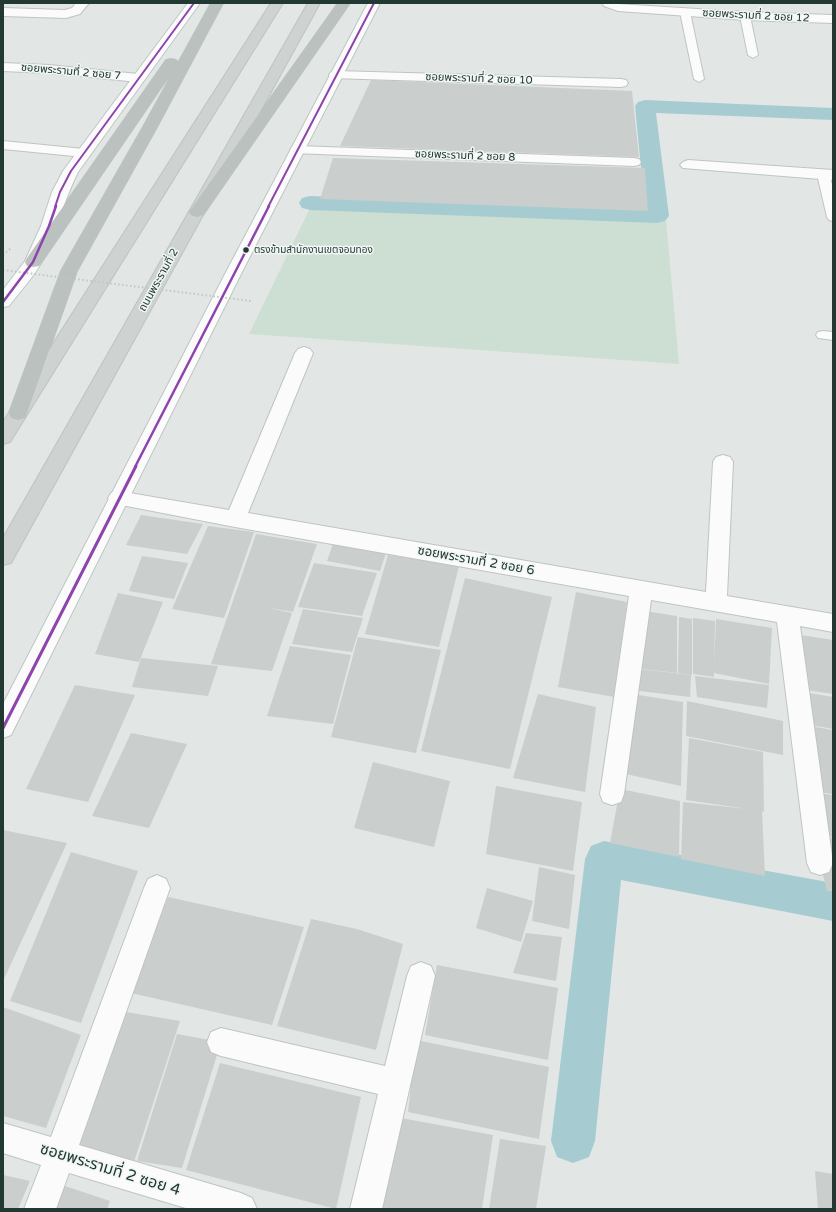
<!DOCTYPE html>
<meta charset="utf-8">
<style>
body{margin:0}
#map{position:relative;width:836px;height:1212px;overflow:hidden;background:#e2e7e5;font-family:"Varela Round",sans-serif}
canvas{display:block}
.frame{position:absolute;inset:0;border:4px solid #223832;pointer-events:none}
</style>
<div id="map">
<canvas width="836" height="1212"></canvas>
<div class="frame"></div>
</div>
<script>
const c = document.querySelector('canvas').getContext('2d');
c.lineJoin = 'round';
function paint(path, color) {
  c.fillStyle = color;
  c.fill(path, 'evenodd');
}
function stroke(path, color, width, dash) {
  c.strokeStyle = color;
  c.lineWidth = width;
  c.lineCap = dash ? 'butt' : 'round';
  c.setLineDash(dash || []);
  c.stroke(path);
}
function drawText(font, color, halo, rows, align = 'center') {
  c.font = font + ' "Varela Round","Noto Sans Thai",sans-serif';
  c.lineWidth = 3;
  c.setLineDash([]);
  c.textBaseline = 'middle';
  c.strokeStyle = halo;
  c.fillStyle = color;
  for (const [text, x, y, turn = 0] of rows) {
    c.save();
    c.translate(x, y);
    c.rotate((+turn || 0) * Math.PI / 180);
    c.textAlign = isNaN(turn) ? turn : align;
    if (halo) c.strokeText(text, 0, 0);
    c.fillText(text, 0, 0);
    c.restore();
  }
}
paint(new Path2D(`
 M 310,208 L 666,220 L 679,364 L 249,334 Z`), '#cddfd2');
paint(new Path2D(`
 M 645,100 L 833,108 L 833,120 L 656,113 L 669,216 L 665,221 L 657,223 L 310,210 L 302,208 L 299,203 L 302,198 L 310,196 L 645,209 L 635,106 L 638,102 Z
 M 604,841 L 833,883 L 833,921 L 621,880 L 595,1141 L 589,1157 L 573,1163 L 557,1157 L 551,1141 L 585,859 L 591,846 Z`), '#a6ccd2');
paint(new Path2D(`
 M 371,80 L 632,91 L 639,157 L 340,146 Z
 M 333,158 L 645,168 L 648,211 L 320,199 Z
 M 141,515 L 203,524 L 187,554 L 126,545 Z
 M 208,526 L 254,532 L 224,618 L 172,609 Z
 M 256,534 L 317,544 L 293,612 L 265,607 L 292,613 L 272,671 L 211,664 Z
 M 334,541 L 387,550 L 380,571 L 327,561 Z
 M 388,555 L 459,566 L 439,647 L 365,634 Z
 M 142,556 L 188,563 L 174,599 L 129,591 Z
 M 314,563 L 377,573 L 362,616 L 298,607 Z
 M 465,578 L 552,597 L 510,769 L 421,751 Z
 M 576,592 L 627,602 L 614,697 L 558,687 Z
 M 118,593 L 163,602 L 139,662 L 95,654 Z
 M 303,609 L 363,618 L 352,652 L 292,644 Z
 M 638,610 L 677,616 L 677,673 L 634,668 Z
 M 679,617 L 692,619 L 692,675 L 678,673 Z
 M 693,618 L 715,621 L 714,666 L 716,619 L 772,628 L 769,684 L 714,673 L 714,677 L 693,674 Z
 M 781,632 L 833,640 L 833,694 L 785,687 Z
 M 358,637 L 441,650 L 416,753 L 331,737 Z
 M 290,646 L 351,655 L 333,724 L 267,716 Z
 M 141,658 L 218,666 L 208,696 L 132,687 Z
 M 630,668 L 691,675 L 690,697 L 631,690 Z
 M 695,676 L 769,685 L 767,708 L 697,697 Z
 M 75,685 L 135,695 L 88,802 L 26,789 Z
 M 803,692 L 833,697 L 833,729 L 811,725 Z
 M 538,694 L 596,707 L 585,792 L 513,778 Z
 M 632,694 L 683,702 L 681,786 L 621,773 Z
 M 687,701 L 783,721 L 783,755 L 686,736 Z
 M 810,726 L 833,730 L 833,794 L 818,792 Z
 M 131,733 L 187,744 L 149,828 L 92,816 Z
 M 689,738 L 763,752 L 764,812 L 762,811 L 765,876 L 681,859 L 683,802 L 748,809 L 686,800 Z
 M 373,762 L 450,781 L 434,847 L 354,828 Z
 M 496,786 L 582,802 L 573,871 L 486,854 Z
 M 620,789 L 680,801 L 679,857 L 610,843 Z
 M 817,793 L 833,795 L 833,837 L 822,836 Z
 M 3,830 L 67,843 L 3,981 Z
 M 817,837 L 833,838 L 833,891 L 827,891 L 820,863 Z
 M 71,852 L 138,871 L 81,1023 L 10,1001 Z
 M 539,867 L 575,875 L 569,929 L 532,921 Z
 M 487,888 L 533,901 L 521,942 L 476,928 Z
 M 168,897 L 304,927 L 272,1025 L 131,993 Z
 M 311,919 L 357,929 L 403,944 L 376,1050 L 277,1026 Z
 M 526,933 L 562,937 L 556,981 L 513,973 Z
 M 437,965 L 558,988 L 548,1060 L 425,1035 Z
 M 3,1007 L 81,1035 L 46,1128 L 3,1116 Z
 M 120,1011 L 180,1021 L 134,1162 L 74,1146 Z
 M 177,1034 L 221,1042 L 182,1168 L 137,1161 Z
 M 416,1040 L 549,1067 L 539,1139 L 408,1112 Z
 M 220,1063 L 361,1097 L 336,1209 L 186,1170 Z
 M 401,1118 L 493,1135 L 482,1209 L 381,1209 Z
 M 500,1139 L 546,1146 L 536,1209 L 489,1209 Z
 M 815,1171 L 833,1174 L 833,1209 L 818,1209 Z
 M 3,1175 L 30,1181 L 18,1209 L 3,1209 Z
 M 59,1184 L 110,1201 L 107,1209 L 49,1209 Z`), '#cacecc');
const service = new Path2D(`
 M 685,9 L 690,12 L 704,79 L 699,82 L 694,79 L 680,12 Z
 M 745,13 L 750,16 L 758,55 L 753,58 L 748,55 L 740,16 Z
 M 823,170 L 827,172 C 836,185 833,205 833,221 L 829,220 L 827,217 L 817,174 L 819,172 Z
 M 823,331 L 833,332 L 833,340 L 818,338 L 816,335 L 818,332 Z`);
const minor = new Path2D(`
 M 76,3 L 89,3 L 80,14 L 66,18 L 3,16 L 3,8 L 65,10 L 72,8 Z
 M 602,3 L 745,12 L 833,15 L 833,23 L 745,20 L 618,11 L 604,6 Z
 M 3,63 L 49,65 L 138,74 L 143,75 L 145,78 L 143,81 L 138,82 L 49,73 L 3,71 Z
 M 336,71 L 621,79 L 626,80 L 628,83 L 626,86 L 621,87 L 331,78 L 329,75 L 331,72 Z
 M 3,141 L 84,149 L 89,150 L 91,153 L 89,156 L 84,157 L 3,149 Z
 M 297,146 L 634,158 L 639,159 L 641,162 L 639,165 L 634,166 L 292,153 L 290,150 L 292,147 Z
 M 688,160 L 833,170 L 833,180 L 683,168 L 680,165 L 683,162 Z
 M 304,347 L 310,349 L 313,353 L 248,513 L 706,592 L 713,462 L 716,457 L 723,455 L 730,457 L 733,462 L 727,596 L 833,614 L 833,632 L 800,626 L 833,863 L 829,872 L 820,875 L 811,872 L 807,863 L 777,622 L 651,600 L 624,794 L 621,802 L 612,805 L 603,802 L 600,794 L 629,596 L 235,527 L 111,503 L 108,498 L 111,493 L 118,491 L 229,510 L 295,353 L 298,349 Z
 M 157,875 L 166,879 L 170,888 L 79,1145 L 241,1193 L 252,1198 L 257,1209 L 189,1209 L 69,1173 L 56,1209 L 24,1209 L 41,1165 L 3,1153 L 3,1123 L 51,1137 L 144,888 L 148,879 Z
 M 421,962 L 431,966 L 435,976 L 382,1209 L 350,1209 L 378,1094 L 221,1056 L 211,1052 L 207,1042 L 211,1032 L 221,1028 L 385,1066 L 407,976 L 411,966 Z`);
const secondary = new Path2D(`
 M 188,3 L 200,3 L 78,172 C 64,200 56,232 42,261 C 34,277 20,291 9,306 L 3,307 L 3,290 L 25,261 L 41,226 L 52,192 L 63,171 Z
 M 368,3 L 380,3 L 241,274 L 11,735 L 3,738 L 3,704 L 225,274 Z`);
const primary = new Path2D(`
 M 271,3 L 283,3 L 10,442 L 3,444 L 3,422 Z
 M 308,3 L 320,3 L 11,563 L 3,565 L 3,538 Z`);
const motorway = new Path2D(`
 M 211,3 L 223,3 L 157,127 L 77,271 L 27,413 L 25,418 L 18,420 L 11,418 L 9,413 L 61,271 L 143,127 Z
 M 338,3 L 350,3 L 203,215 L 197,217 L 191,215 L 189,212 Z
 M 171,59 L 176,60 L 178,63 L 39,266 L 33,267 L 27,266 L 25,262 L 27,258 L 166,60 Z`);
stroke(service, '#bfc4c2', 2);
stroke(minor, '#bfc4c2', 2);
stroke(secondary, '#bec5c2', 2);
stroke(primary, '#bcc3c1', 2);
stroke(motorway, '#bcc3c1', 2);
stroke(new Path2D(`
 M 3,255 L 11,248`), '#bfc7c5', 2, [1.5, 2.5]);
paint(service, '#fbfbfb');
paint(minor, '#fbfbfb');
paint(secondary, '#fbfbfb');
paint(primary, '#ced3d2');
paint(motorway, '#bac1bf');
stroke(new Path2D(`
 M 3,270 L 251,301`), '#bfc7c5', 2, [1.5, 2.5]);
stroke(new Path2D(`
 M 55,207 L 60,192 L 71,171 L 194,3
 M 268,207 L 374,3`), '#8e44ad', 2);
stroke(new Path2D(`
 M 3,302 L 33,262 L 49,226 L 56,206
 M 135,467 L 269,206`), '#8e44ad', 2.5);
stroke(new Path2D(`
 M 3,728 L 136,466`), '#8e44ad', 3);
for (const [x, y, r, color] of [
 [246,250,3.5,"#223832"]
]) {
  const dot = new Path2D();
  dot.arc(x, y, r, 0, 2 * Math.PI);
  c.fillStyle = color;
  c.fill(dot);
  stroke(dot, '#f0f6f3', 1.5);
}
drawText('10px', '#223832', '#f0f6f3', [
 ["ตรงข้ามสำนักงานเขตจอมทอง",254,250]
], 'left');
drawText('11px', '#223832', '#f0f6f3', [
 ["ซอยพระรามที่ 2 ซอย 12",756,16,3],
 ["ซอยพระรามที่ 2 ซอย 7",71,72,5],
 ["ซอยพระรามที่ 2 ซอย 10",479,79,2],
 ["ซอยพระรามที่ 2 ซอย 8",465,156,2],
 ["ถนนพระรามที่ 2",159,280,-61]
]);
drawText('13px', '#223832', '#f0f6f3', [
 ["ซอยพระรามที่ 2 ซอย 6",476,561,10]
]);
drawText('16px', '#223832', '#f0f6f3', [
 ["ซอยพระรามที่ 2 ซอย 4",110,1170,17]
]);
</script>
